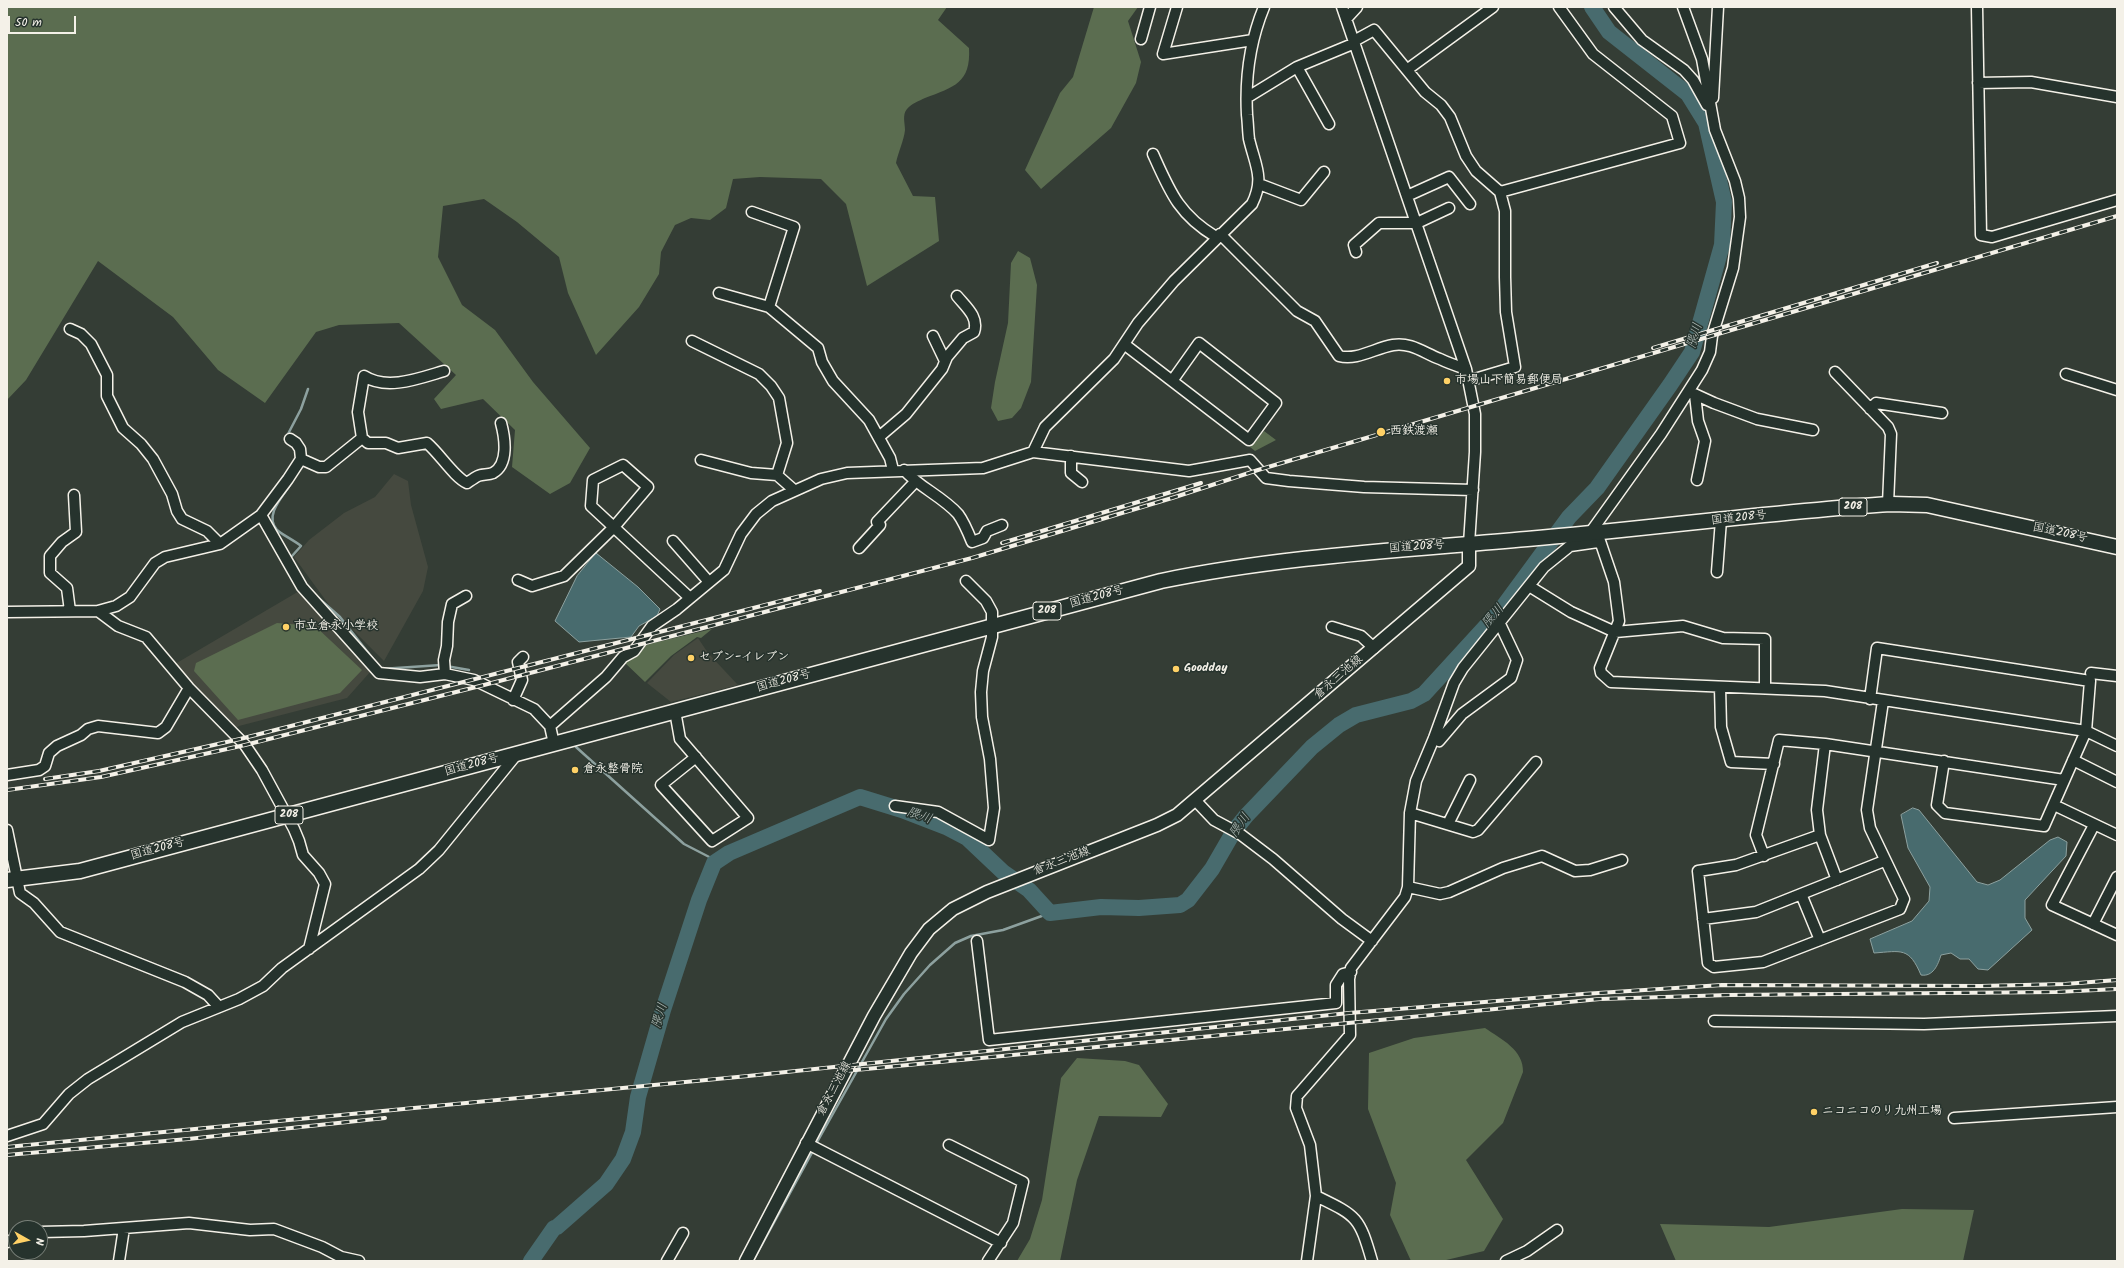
<!DOCTYPE html>
<meta charset="utf-8">
<style>
body{margin:0}
#map{position:relative;width:2124px;height:1268px;overflow:hidden;background:#343d35;font-family:Kalam,sans-serif}
canvas{display:block}
.frame{position:absolute;inset:0;border:8px solid #f4f1e8;pointer-events:none}
.north{position:absolute;left:8px;top:1220px;width:40px;height:40px;box-sizing:border-box;background:#26332d;border:1px solid #787f78;border-radius:50%;rotate:98deg;font-size:11px;font-weight:700;line-height:16px;text-align:center;color:#f4f1e8}
.north::after{content:'';display:block;margin:auto;width:14px;height:18px;background:#ffd166;clip-path:polygon(50% 0,100% 100%,50% 72%,0 100%)}
.scale{position:absolute;left:8px;top:16px;width:68px;height:18px;box-sizing:border-box;border:2px solid #f4f1e8;border-top:0;padding-left:5px;font-size:12px;line-height:14px;white-space:nowrap;color:#f4f1e8;-webkit-text-stroke:3px #26332d;paint-order:stroke}
</style>
<div id="map">
<canvas width="2124" height="1268"></canvas>
<div class="frame"></div>
<div class="north">N</div>
<div class="scale">50 m</div>
</div>
<script>
const c = document.querySelector('canvas').getContext('2d');
c.lineJoin = 'round';
function paint(path, color) {
  c.fillStyle = color;
  c.fill(path, 'evenodd');
}
function stroke(path, color, width, dash) {
  c.strokeStyle = color;
  c.lineWidth = width;
  c.lineCap = dash ? 'butt' : 'round';
  c.setLineDash(dash || []);
  c.stroke(path);
}
function drawText(font, color, halo, rows, align = 'center') {
  c.font = font + ' Kalam,"Klee One",sans-serif';
  c.lineWidth = 3;
  c.setLineDash([]);
  c.textBaseline = 'middle';
  c.strokeStyle = halo;
  c.fillStyle = color;
  for (const [text, x, y, turn = 0] of rows) {
    c.save();
    c.translate(x, y);
    c.rotate((+turn || 0) * Math.PI / 180);
    c.textAlign = isNaN(turn) ? turn : align;
    if (halo) c.strokeText(text, 0, 0);
    c.fillText(text, 0, 0);
    c.restore();
  }
}
paint(new Path2D(`
 M 394,474 L 408,481 L 411,505 L 428,567 L 423,591 L 384,661 L 332,609 L 294,557 L 309,540 L 344,513 L 375,497 Z
 M 301,590 L 371,671 L 347,698 L 239,726 L 234,729 L 175,664 Z
 M 698,638 L 708,653 L 738,685 L 671,702 L 647,683 L 674,655 Z`), '#45493f');
paint(new Path2D(`
 M 7,7 L 947,7 L 938,20 L 969,48 C 971,83 954,87 925,98 C 919,101 912,103 907,109 C 902,115 905,123 905,130 C 904,140 898,153 896,163 L 913,196 L 935,197 L 939,241 L 867,286 L 846,204 L 821,179 L 760,177 L 733,179 L 726,208 L 710,220 L 691,218 L 675,225 L 661,252 L 659,274 L 639,307 L 596,355 L 568,293 L 559,257 L 517,222 L 484,199 L 443,206 L 438,257 L 462,305 L 495,330 L 533,382 L 590,448 L 570,483 L 550,494 L 512,467 L 515,430 L 483,399 L 441,409 L 434,399 L 456,375 L 399,323 L 339,325 L 316,332 L 265,403 L 218,370 L 173,317 L 98,261 L 26,380 L 7,400 Z
 M 1094,7 L 1138,7 L 1128,21 L 1141,62 L 1136,83 L 1111,128 L 1041,189 L 1025,170 L 1060,93 L 1073,77 Z
 M 1018,251 L 1030,258 L 1037,285 L 1031,382 L 1021,408 L 1012,418 L 998,421 L 991,408 L 995,382 L 1008,323 L 1011,263 Z
 M 1264,431 L 1276,440 L 1255,451 L 1250,447 Z
 M 277,623 L 315,626 L 362,670 L 340,693 L 238,720 L 194,671 L 196,663 Z
 M 712,629 L 701,638 L 697,637 L 671,656 L 645,682 L 624,662 L 641,651 L 645,645 Z
 M 1485,1028 C 1501,1039 1524,1050 1523,1072 L 1503,1123 L 1466,1160 L 1503,1219 L 1484,1251 L 1442,1261 L 1411,1261 L 1390,1215 L 1396,1183 L 1368,1109 L 1369,1053 L 1414,1038 Z
 M 1077,1058 L 1125,1061 L 1139,1065 L 1168,1104 L 1161,1117 L 1099,1116 L 1077,1180 L 1060,1261 L 1017,1261 L 1030,1239 L 1042,1200 L 1061,1078 Z
 M 1902,1209 L 1974,1210 L 1963,1261 L 1676,1261 L 1660,1224 L 1769,1227 Z`), '#5b6d50');
const water = new Path2D(`
 M 596,553 L 638,587 L 660,609 L 657,616 L 639,626 L 631,637 L 579,642 L 555,621 L 577,576 Z
 M 1913,808 L 1919,810 L 1977,882 L 1988,885 L 2000,880 L 2050,840 L 2058,837 L 2067,842 L 2066,856 L 2025,900 L 2025,918 L 2032,930 L 1988,970 L 1978,969 L 1969,959 L 1960,959 L 1951,953 L 1941,955 C 1938,965 1933,977 1921,975 C 1909,947 1902,951 1874,953 L 1870,939 L 1912,921 L 1929,901 L 1930,887 L 1908,848 L 1901,815 Z`);
paint(water, '#486b6e');
stroke(water, '#8da19f', 1);
stroke(new Path2D(`
 M 291,436 L 288,434 L 301,409 L 308,389
 M 290,485 C 282,497 264,516 277,530 C 281,534 295,541 301,546 L 292,556
 M 314,594 L 340,617 L 381,669 L 441,665
 M 446,666 L 469,670
 M 576,747 L 684,844 L 717,861
 M 816,1144 L 886,1019 L 904,994 L 930,965 L 955,943 L 971,936 L 1003,930 L 1050,913
 M 753,1261 L 814,1149`), '#8da19f', 2.5);
stroke(new Path2D(`
 M 531,1261 L 554,1228 L 557,1227 L 606,1184 L 623,1159 L 633,1132 L 638,1097 L 663,1010 L 699,900 L 714,863 L 729,853 L 860,797 L 902,810 L 946,827 L 967,838 L 1003,872 L 1029,890 L 1050,913 L 1101,907 L 1139,908 L 1180,905 L 1188,900 L 1212,869 L 1234,831 L 1246,816 L 1312,747 L 1339,725 L 1356,715 L 1411,701 L 1424,694 L 1500,611 L 1569,517 L 1597,488 L 1670,385 L 1692,352 L 1722,245 L 1724,202 L 1706,123 L 1688,94 L 1609,32 L 1592,7`), '#486b6e', 16);
const minor = new Path2D(`
 M 1177,7 L 1163,54 L 1253,40
 M 1342,7 L 1466,369 L 1475,414 L 1475,452 L 1469,544
 M 1614,7 L 1642,40 L 1684,70 L 1693,80 L 1707,105
 M 1977,7 L 1981,235 L 1992,237 L 2117,200
 M 1346,19 L 1357,7
 M 1141,39 L 1150,7
 M 1354,41 L 1374,30 L 1425,92 L 1441,105 L 1450,117 L 1466,156 L 1476,171 L 1500,192 L 1505,211 L 1505,277 L 1506,312 L 1515,367 L 1468,381
 M 1297,67 L 1329,124
 M 1408,69 L 1493,7
 M 1978,83 L 2031,82 L 2117,97
 M 1248,97 L 1297,67 L 1355,43
 M 1713,98 L 1718,7
 M 1153,154 C 1170,192 1179,215 1216,237
 M 1259,184 L 1301,200 L 1324,172
 M 1500,192 L 1680,143 L 1672,116 L 1593,54 L 1559,7
 M 1407,196 L 1449,177 L 1470,204
 M 752,212 L 794,227 L 769,307
 M 1220,234 L 1297,311 L 1315,321 L 1339,356 C 1357,361 1375,348 1393,345 C 1411,342 1424,353 1440,359 C 1448,363 1457,366 1466,369
 M 1356,252 L 1354,245 L 1379,223 L 1417,223 L 1449,208
 M 719,293 L 769,307 L 818,348 L 822,362 L 833,381 L 869,420 L 890,458 L 893,470
 M 70,329 L 81,334 L 91,344 L 107,375 L 107,396 L 123,428 L 141,444 L 153,459 L 172,494 L 177,511 L 182,519 L 207,531 L 220,544
 M 933,336 L 945,361
 M 692,341 L 759,374 L 771,386 L 779,398 L 787,443 L 777,475 L 751,473 L 701,460
 M 1124,344 L 1249,440 L 1276,403 L 1199,343 L 1172,381
 M 444,371 C 420,378 387,391 364,376 L 358,412 L 362,438 L 368,443 L 386,443 L 398,448 L 427,443 C 440,454 454,477 467,483 C 470,481 474,478 478,476 C 482,474 488,475 493,473 C 509,464 505,438 501,423
 M 1835,372 L 1888,427 L 1891,434 L 1888,504
 M 2066,374 L 2117,390
 M 1690,392 L 1714,403 L 1757,419 L 1813,430
 M 1695,395 L 1698,421 L 1705,441 L 1697,480
 M 1870,409 L 1876,403 L 1942,413
 M 879,437 L 906,414 L 942,369 L 947,357 L 963,338 L 974,332 C 979,317 966,307 957,296
 M 1033,452 L 1045,427 L 1114,359 L 1138,323 L 1174,281 L 1252,204 C 1265,178 1255,165 1249,139 C 1248,132 1248,123 1247,115 C 1245,78 1250,41 1264,7
 M 1071,456 L 1071,473 L 1082,482
 M 301,459 L 319,467 L 326,467 L 362,438
 M 904,470 C 920,488 942,496 958,514 C 964,522 968,532 972,542 L 983,538 L 987,531 L 1002,525
 M 777,475 L 794,490
 M 261,515 L 302,587 L 379,673 L 420,677 L 445,674 L 474,680 L 534,709 L 550,726 L 554,744
 M 1590,533 L 1661,434 L 1702,370 L 1710,352 L 1712,336 L 1733,268 L 1740,217 L 1739,198 L 1735,181 L 1715,130 L 1702,59 L 1683,7
 M 1598,535 L 1614,582 L 1619,621 L 1600,668 L 1601,673 L 1611,682 L 1825,691 L 2086,731 L 2117,746
 M 673,541 L 709,582
 M 859,548 L 880,525 L 877,522 L 915,482
 M 1717,572 L 1721,520
 M 518,580 L 532,586 L 564,576 L 614,527 L 648,487 L 623,465 L 593,480 L 591,506 L 690,598
 M 1529,586 L 1571,612 L 1615,632 L 1683,626 L 1723,638 L 1765,639 L 1765,688
 M 70,611 L 67,588 L 50,573 L 50,556 L 62,542 L 76,532 L 74,495
 M 98,611 L 118,626 L 146,637 L 189,688 L 245,745 L 262,770 L 294,829 L 299,841 L 303,855 L 319,873 L 325,884 L 309,949
 M 7,612 L 98,611 L 116,606 L 130,597 L 155,563 L 165,557 L 220,544 L 261,515 L 288,479 L 301,459 L 300,449 L 296,443 L 290,439
 M 1332,627 L 1361,636 L 1374,648
 M 2091,673 L 2117,676
 M 445,674 L 444,660 L 447,646 L 448,622 L 452,604 L 466,596
 M 1720,687 L 1721,727 L 1731,762 L 1774,764
 M 1870,699 L 1877,648 L 2090,681 L 2086,731 L 2044,826 L 1945,813 L 1937,805 L 1944,761
 M 513,700 L 522,680 L 518,662 L 523,657
 M 675,711 L 680,739 L 748,818 L 712,841 L 661,785 L 696,757
 M 550,726 L 606,677 L 623,657 L 634,651 L 652,626 L 677,609 L 724,570 L 741,534 L 756,514 L 772,501 L 821,479 L 847,473 L 983,468 L 1033,452 L 1189,471 L 1250,460 L 1266,478 L 1289,481 L 1364,487 L 1473,490
 M 1434,738 L 1439,741 L 1462,714 L 1511,678 L 1517,660 L 1499,622
 M 1825,744 L 1817,810 L 1820,835 L 1837,880
 M 2073,760 L 2117,782
 M 7,775 L 39,770 L 45,766 L 49,753 L 57,746 L 81,735 L 88,729 L 98,726 L 158,733 L 166,727 L 189,688
 M 1196,801 L 1214,820 L 1240,834 L 1273,859 L 1342,919 L 1372,941
 M 2054,805 L 2117,835
 M 895,806 L 938,812 L 989,840 L 994,808 L 990,759 L 982,717 L 981,692 L 983,671 L 992,637 L 992,612 L 986,601 L 966,581
 M 1410,813 L 1473,832 L 1478,830 L 1536,762
 M 1448,824 L 1470,780
 M 2094,825 L 2052,905 L 2117,935
 M 7,830 L 20,893 L 34,903 L 60,932 L 185,982 L 208,995 L 219,1007
 M 1820,835 L 1736,865 L 1698,871 L 1708,963 L 1714,967 L 1763,962 L 1900,909 L 1904,899 L 1870,828 L 1867,810 L 1883,701
 M 1764,856 L 1756,835 L 1779,740 L 1825,744 L 2064,780
 M 1408,887 L 1440,894 L 1449,892 L 1503,868 L 1542,856 L 1575,871 L 1590,870 L 1622,860
 M 1801,894 L 1820,940
 M 1703,919 L 1756,912 L 1884,861
 M 2093,924 L 2117,877
 M 977,941 L 989,1040 L 1336,1003 L 1336,985 L 1343,974 L 1351,972
 M 1714,1021 L 1924,1024 L 2117,1016
 M 1954,1118 L 2117,1107
 M 7,1136 L 43,1124 L 69,1094 L 88,1079 L 182,1022 L 239,999 L 263,986 L 282,968 L 419,869 L 439,850 L 517,754
 M 806,1143 L 1001,1243
 M 949,1145 L 1023,1182 L 1013,1223 L 988,1261
 M 1316,1196 C 1357,1216 1359,1216 1372,1261
 M 40,1232 L 84,1231 L 189,1223 L 250,1230 L 274,1229 L 322,1247 L 341,1257 L 359,1261
 M 7,1242 L 16,1239
 M 119,1261 L 124,1228
 M 667,1261 L 683,1233
 M 1307,1261 L 1316,1196 L 1310,1145 L 1296,1108 L 1297,1096 L 1350,1035 L 1349,979 L 1351,968 L 1405,897 L 1408,887 L 1410,813 L 1416,781 L 1434,738 L 1454,683 L 1463,668 L 1544,567 L 1570,546 L 1598,542
 M 1506,1261 L 1527,1251 L 1557,1230`);
const major = new Path2D(`
 M 746,1261 L 874,1016 L 911,953 L 929,929 L 953,909 L 987,892 L 1157,825 L 1177,815 L 1469,566 L 1469,544`);
const highway = new Path2D(`
 M 7,880 L 80,871 L 1161,581 C 1282,556 1405,550 1527,539 C 1648,529 1769,512 1891,504 L 1927,505 L 2117,547`);
stroke(minor, '#f4f1e8', 13);
stroke(major, '#f4f1e8', 15);
stroke(highway, '#f4f1e8', 17);
stroke(minor, '#26332d', 10);
stroke(major, '#26332d', 12);
stroke(highway, '#26332d', 14);
const rail = new Path2D(`
 M 1653,348 L 1937,263
 M 1002,543 L 1201,483
 M 45,779 L 99,771 L 240,739 L 820,591
 M 7,790 L 101,777 L 245,745 L 484,685 L 972,558 L 1172,498 L 1258,470 L 2117,216
 M 845,1071 L 1600,999 L 1729,995 L 2056,992 L 2117,989
 M 7,1147 L 748,1076 L 1349,1013 L 1583,994 L 1722,985 L 1981,986 L 2065,984 L 2117,980
 M 7,1155 L 188,1139 L 385,1118`);
stroke(rail, '#f4f1e8', 4);
stroke(rail, '#26332d', 2.5, [8]);
for (const [x, y, r, color] of [
 [1447,381,4,"#ffd166"],
 [1381,432,5,"#ffd166"],
 [286,627,4,"#ffd166"],
 [691,658,4,"#ffd166"],
 [1176,669,4,"#ffd166"],
 [575,770,4,"#ffd166"],
 [1814,1112,4,"#ffd166"]
]) {
  const dot = new Path2D();
  dot.arc(x, y, r, 0, 2 * Math.PI);
  c.fillStyle = color;
  c.fill(dot);
  stroke(dot, '#26332d', 1.5);
}
for (const [x, y, w] of [
 [1853,507,28],
 [1047,611,28],
 [289,815,28]
]) {
  const box = new Path2D();
  box.roundRect(x - w / 2, y - 9, w, 18, 3);
  c.fillStyle = '#26332d';
  c.fill(box);
  stroke(box, '#f4f1e8', 1);
}
drawText('bold 11px', '#f4f1e8', null, [
 ["208",1853,507],
 ["208",1047,611],
 ["208",289,815]
]);
drawText('bold 12px', '#f4f1e8', '#26332d', [
 ["市場山下簡易郵便局",1455,381],
 ["西鉄渡瀬",1390,432],
 ["市立倉永小学校",294,627],
 ["セブン-イレブン",699,658],
 ["Goodday",1184,669],
 ["倉永整骨院",583,770],
 ["ニコニコのり九州工場",1822,1112]
], 'left');
drawText('12px', '#f4f1e8', '#26332d', [
 ["国道208号",1739,519,-6],
 ["国道208号",2060,534,12],
 ["国道208号",1417,548,-4],
 ["国道208号",1097,598,-15],
 ["倉永三池線",1339,678,-41],
 ["国道208号",784,682,-15],
 ["国道208号",472,766,-15],
 ["国道208号",158,850,-15],
 ["倉永三池線",1062,862,-21],
 ["倉永三池線",835,1089,-62]
]);
drawText('italic 13px', '#afbbb7', '#26332d', [
 ["隈川",1696,336,-73],
 ["隈川",1494,617,-49],
 ["隈川",919,817,19],
 ["隈川",1241,826,-55],
 ["隈川",661,1016,-73]
]);
</script>
